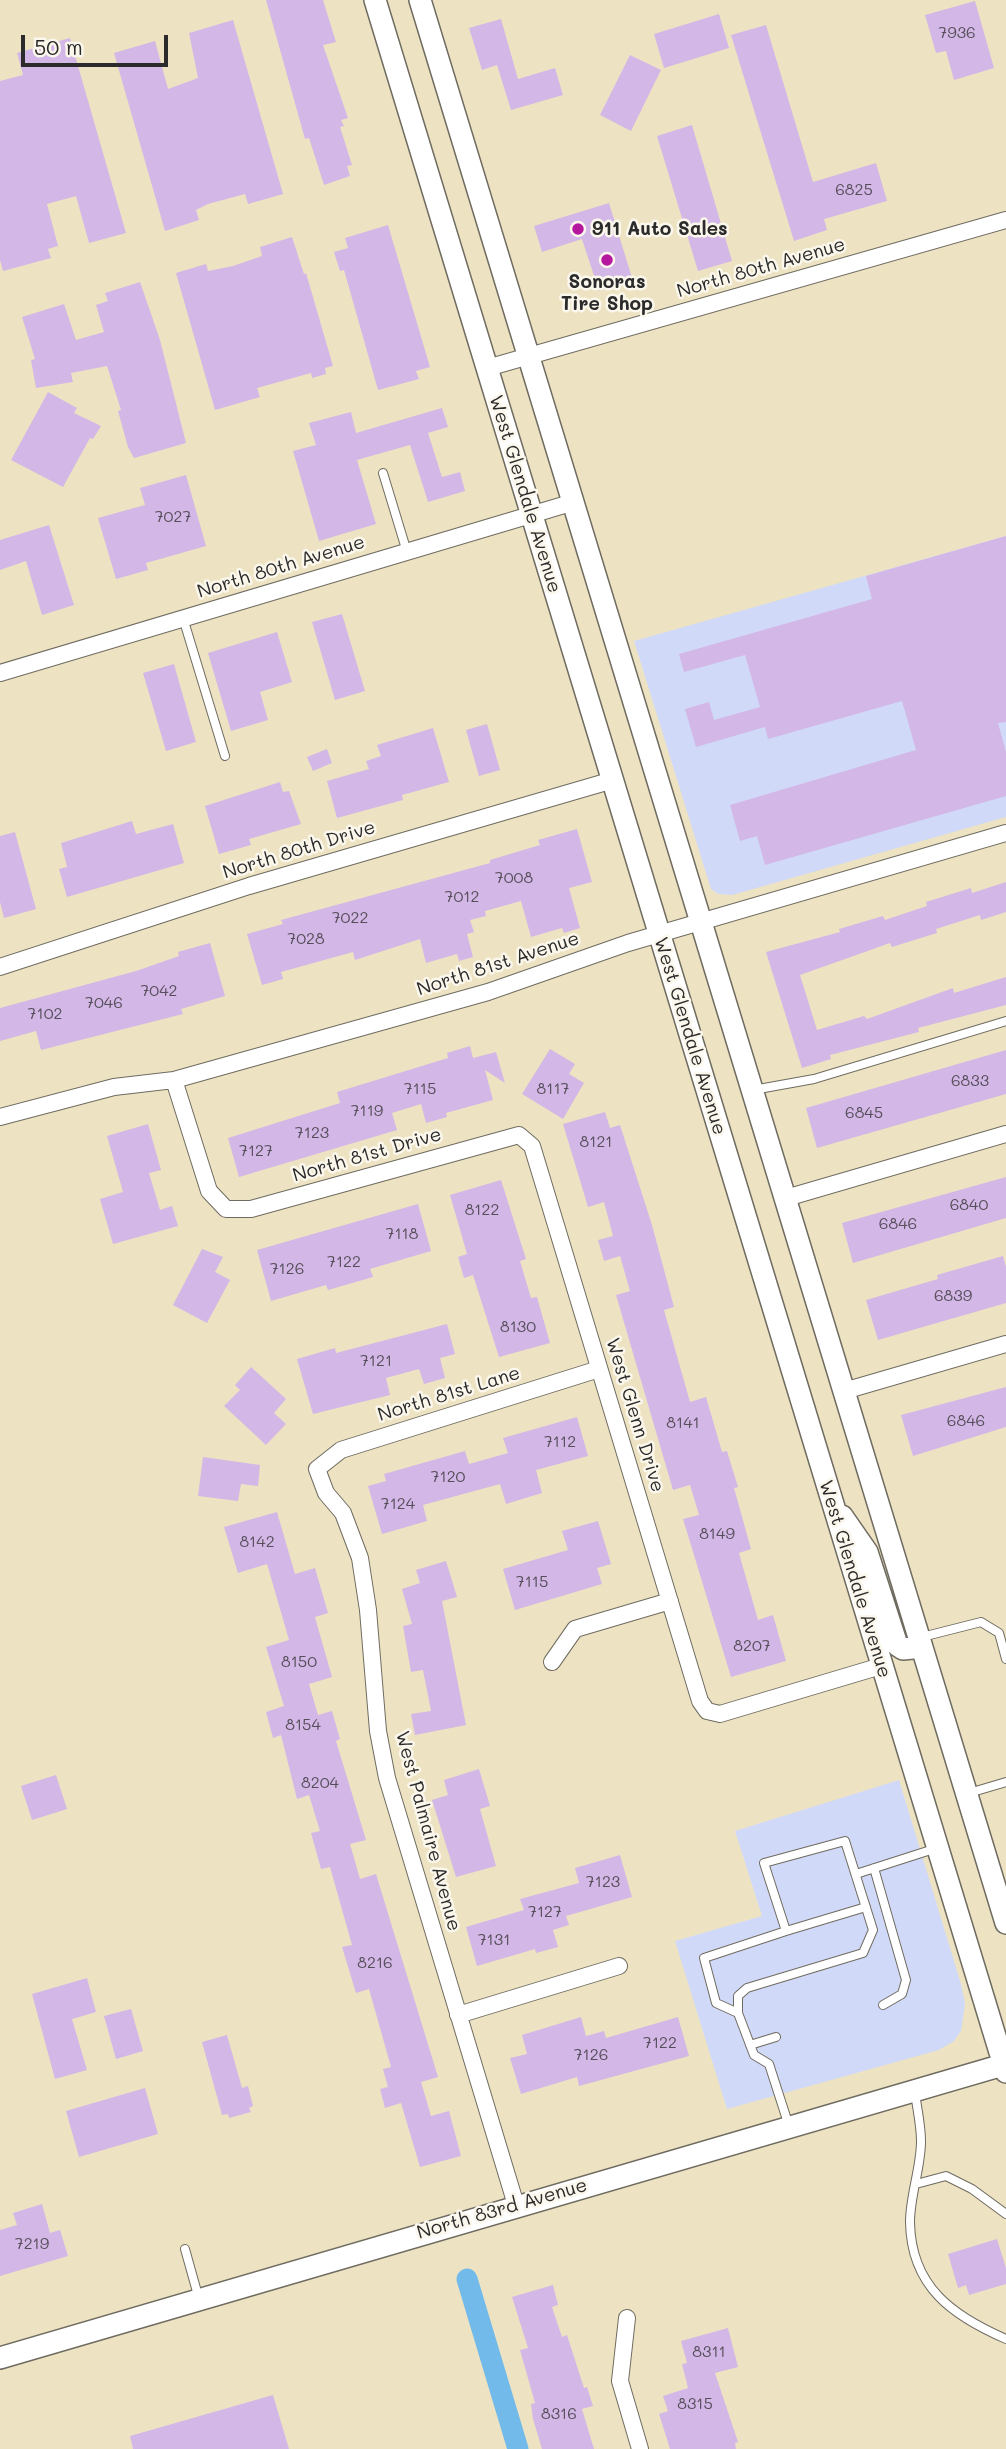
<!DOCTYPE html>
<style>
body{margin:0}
#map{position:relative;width:1006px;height:2449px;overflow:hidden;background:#ede3c3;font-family:Mali,sans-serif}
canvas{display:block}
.scale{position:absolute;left:21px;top:35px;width:147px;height:32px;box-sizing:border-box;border:4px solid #2b2b2b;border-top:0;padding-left:9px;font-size:21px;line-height:24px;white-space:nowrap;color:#2b2b2b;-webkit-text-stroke:5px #fbf7ec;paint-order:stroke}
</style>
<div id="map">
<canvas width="1006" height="2449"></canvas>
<div class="scale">50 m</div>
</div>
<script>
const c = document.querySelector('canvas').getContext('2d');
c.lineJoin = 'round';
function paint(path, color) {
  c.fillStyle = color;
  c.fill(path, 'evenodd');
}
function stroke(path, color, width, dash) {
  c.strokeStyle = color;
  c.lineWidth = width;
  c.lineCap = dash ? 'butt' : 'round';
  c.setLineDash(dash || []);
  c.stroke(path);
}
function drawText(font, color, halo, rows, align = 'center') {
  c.font = font + ' Mali,sans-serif';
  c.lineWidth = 5;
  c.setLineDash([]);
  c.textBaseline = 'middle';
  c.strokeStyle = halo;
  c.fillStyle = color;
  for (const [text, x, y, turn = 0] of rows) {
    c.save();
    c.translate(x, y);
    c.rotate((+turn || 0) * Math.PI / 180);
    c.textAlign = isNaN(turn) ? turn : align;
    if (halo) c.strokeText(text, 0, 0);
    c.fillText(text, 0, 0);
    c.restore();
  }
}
paint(new Path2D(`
 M 1006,536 L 1006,817 L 732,895 L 718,894 L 711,889 L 634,641 Z
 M 899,1780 L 961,1984 L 965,2004 L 961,2031 L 954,2041 L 939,2050 L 727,2109 L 675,1941 L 762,1916 L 735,1831 Z`), '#d1d9f9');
stroke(new Path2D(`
 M 467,2279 L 518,2449`), '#72baea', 21);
paint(new Path2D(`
 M 266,0 L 323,0 L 336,42 L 323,45 L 348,118 L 341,120 L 344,126 L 340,127 L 352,165 L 347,166 L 350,176 L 324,185 L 309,138 L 305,139 Z
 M 975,1 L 994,68 L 954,80 L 946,51 L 936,53 L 925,15 Z
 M 719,14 L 729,48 L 664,68 L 654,34 Z
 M 501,19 L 518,79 L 555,68 L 563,95 L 511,110 L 497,65 L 482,70 L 469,28 Z
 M 233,20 L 283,194 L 248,204 L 245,194 L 208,204 L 196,210 L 199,220 L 165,231 L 114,53 L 155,41 L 168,89 L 198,78 L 189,33 Z
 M 766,25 L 813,182 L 876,163 L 887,201 L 824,219 L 827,230 L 794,241 L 731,35 Z
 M 70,38 L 126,233 L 89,243 L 76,196 L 47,204 L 58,246 L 48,249 L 51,258 L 3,271 L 0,260 L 0,81 L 23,75 L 17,53 Z
 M 630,55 L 661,70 L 631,131 L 600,115 Z
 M 692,125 L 732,261 L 698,271 L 657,136 Z
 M 609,203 L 633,281 L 599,291 L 582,239 L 542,252 L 534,226 Z
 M 388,225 L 430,367 L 416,371 L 419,379 L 378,390 L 344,270 L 340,271 L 334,252 L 348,248 L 345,238 Z
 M 292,237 L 304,274 L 306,273 L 333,366 L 325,368 L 326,374 L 312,378 L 311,373 L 257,388 L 260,397 L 215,410 L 176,273 L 206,264 L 208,271 L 233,266 L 262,256 L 260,247 Z
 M 140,282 L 160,340 L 186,443 L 134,458 L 128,447 L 118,411 L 121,410 L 107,366 L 71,373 L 73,382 L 36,388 L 31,360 L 35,359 L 22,317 L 64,304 L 76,340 L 104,332 L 96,305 L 108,301 L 105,293 Z
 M 48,392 L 77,408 L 74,413 L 101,426 L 93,439 L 90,438 L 63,487 L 11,460 Z
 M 442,408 L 448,427 L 428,433 L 442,477 L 460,472 L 465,491 L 428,502 L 410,445 L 357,460 L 376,524 L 319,541 L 293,451 L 316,445 L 309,423 L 351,412 L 356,433 Z
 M 186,475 L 206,546 L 146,563 L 148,570 L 116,579 L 98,518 L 145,505 L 140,488 Z
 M 49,525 L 74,605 L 42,615 L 26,561 L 0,570 L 0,540 Z
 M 1006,536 L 1006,722 L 998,723 L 1006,752 L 1006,796 L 765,865 L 757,836 L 740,841 L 730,805 L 916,750 L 902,701 L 768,739 L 765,727 L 696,747 L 685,709 L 709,702 L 714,720 L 760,707 L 745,655 L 684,672 L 679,654 L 872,599 L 866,576 Z
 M 342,614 L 365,691 L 335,700 L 312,622 Z
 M 277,632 L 292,682 L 260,692 L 268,720 L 231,731 L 208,653 Z
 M 174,664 L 196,742 L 166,751 L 143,673 Z
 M 487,724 L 500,770 L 479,776 L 466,730 Z
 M 433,728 L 449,782 L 402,795 L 403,800 L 337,818 L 327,781 L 369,769 L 366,761 L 381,756 L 377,745 Z
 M 327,749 L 332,763 L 313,771 L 307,757 Z
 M 280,782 L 283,792 L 289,791 L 301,824 L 249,839 L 251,845 L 219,854 L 205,806 Z
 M 132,821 L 136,834 L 173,824 L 184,863 L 67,897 L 59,869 L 67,867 L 61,843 Z
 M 577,829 L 592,882 L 569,888 L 580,928 L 564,933 L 562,928 L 531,937 L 521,901 L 485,911 L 486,916 L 470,920 L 474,932 L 467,934 L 473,957 L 459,961 L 457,954 L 426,963 L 420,939 L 355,960 L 353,952 L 281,972 L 283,979 L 262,985 L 247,934 L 283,924 L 281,920 L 490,863 L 490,860 L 540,845 L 538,840 Z
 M 15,832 L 36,909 L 4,918 L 0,902 L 0,836 Z
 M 1006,882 L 1006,912 L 981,920 L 980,915 L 936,929 L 937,933 L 892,947 L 890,943 L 800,975 L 817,1030 L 864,1016 L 867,1019 L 953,988 L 954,993 L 1006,977 L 1006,1005 L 918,1028 L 919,1032 L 830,1055 L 831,1059 L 802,1068 L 766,952 L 840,932 L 839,929 L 883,916 L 885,920 L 927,906 L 926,902 L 971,888 L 972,893 Z
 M 210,943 L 225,996 L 181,1009 L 183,1014 L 41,1050 L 36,1031 L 0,1041 L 0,1008 L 136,971 L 179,956 L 178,952 Z
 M 470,1046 L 473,1058 L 496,1052 L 505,1083 L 485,1070 L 493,1100 L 446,1113 L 447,1117 L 426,1123 L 421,1104 L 392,1113 L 397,1130 L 239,1177 L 228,1138 L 340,1103 L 337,1092 L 448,1058 L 447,1053 Z
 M 550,1049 L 575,1064 L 569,1074 L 584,1083 L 563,1119 L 522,1094 Z
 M 1006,1050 L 1006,1094 L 817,1148 L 806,1108 Z
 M 605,1112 L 610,1128 L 620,1125 L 652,1225 L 674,1307 L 664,1310 L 690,1402 L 706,1397 L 722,1452 L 727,1451 L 738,1487 L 734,1488 L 751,1549 L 739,1553 L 758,1620 L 773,1615 L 786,1661 L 731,1677 L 683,1519 L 699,1515 L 690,1485 L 673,1490 L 616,1295 L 630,1291 L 620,1256 L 604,1261 L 598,1240 L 613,1236 L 604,1202 L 588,1207 L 563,1124 Z
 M 148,1124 L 161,1170 L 149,1173 L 160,1210 L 172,1206 L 178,1226 L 113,1244 L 100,1199 L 123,1192 L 107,1136 Z
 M 1006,1177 L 1006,1218 L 853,1263 L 842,1223 Z
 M 501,1180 L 526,1259 L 520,1261 L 531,1298 L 537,1297 L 550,1343 L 499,1357 L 473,1275 L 464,1278 L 458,1257 L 467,1254 L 450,1195 Z
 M 418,1204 L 431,1251 L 370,1269 L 373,1277 L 328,1290 L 326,1285 L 271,1301 L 257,1250 Z
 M 202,1249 L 223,1257 L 215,1272 L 230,1280 L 207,1323 L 173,1305 Z
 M 1003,1256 L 1006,1267 L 1006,1303 L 878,1340 L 866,1300 L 938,1279 L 937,1275 Z
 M 447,1324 L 455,1354 L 440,1358 L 445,1378 L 424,1384 L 419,1369 L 386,1378 L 390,1395 L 313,1414 L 297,1359 L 335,1348 L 336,1353 Z
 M 251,1367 L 286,1399 L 274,1413 L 286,1424 L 266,1445 L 224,1406 L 240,1390 L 235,1385 Z
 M 1006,1387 L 1006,1427 L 913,1456 L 901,1415 Z
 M 577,1417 L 588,1456 L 536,1470 L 542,1493 L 506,1504 L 500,1484 L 423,1505 L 427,1521 L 382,1534 L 368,1486 L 386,1481 L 384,1474 L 465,1451 L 469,1464 L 508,1453 L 503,1438 Z
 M 203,1457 L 260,1465 L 258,1486 L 241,1484 L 238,1501 L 198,1496 Z
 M 277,1512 L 295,1574 L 315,1568 L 328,1613 L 315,1617 L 332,1677 L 309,1684 L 318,1715 L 332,1711 L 340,1739 L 336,1741 L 366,1840 L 350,1844 L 360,1879 L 376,1874 L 438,2077 L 421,2082 L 431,2116 L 449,2111 L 461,2156 L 420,2167 L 401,2103 L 385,2108 L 380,2089 L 388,2087 L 383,2069 L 391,2067 L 369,1989 L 356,1993 L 342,1947 L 352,1945 L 330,1867 L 321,1869 L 311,1833 L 320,1831 L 309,1795 L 297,1799 L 281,1735 L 273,1738 L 266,1712 L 284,1706 L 266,1647 L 289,1640 L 267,1564 L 238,1573 L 224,1527 Z
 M 598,1521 L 611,1564 L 597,1568 L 602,1584 L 515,1610 L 503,1569 L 568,1550 L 562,1531 Z
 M 446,1561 L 457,1597 L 442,1601 L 466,1725 L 415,1735 L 411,1714 L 431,1711 L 423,1670 L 411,1672 L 403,1626 L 412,1624 L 402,1589 L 420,1583 L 416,1570 Z
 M 479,1769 L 490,1806 L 480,1809 L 496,1866 L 456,1877 L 432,1800 L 448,1795 L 444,1780 Z
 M 56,1775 L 67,1809 L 32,1820 L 21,1786 Z
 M 620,1855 L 632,1897 L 566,1916 L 569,1925 L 553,1930 L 558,1947 L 536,1953 L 535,1949 L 477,1966 L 466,1927 L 524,1910 L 520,1899 L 579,1883 L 575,1868 Z
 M 87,1978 L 96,2012 L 72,2019 L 87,2070 L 55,2079 L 32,1994 Z
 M 131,2009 L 143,2051 L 116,2059 L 104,2016 Z
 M 581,2017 L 586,2036 L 604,2031 L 606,2038 L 678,2017 L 689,2056 L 579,2086 L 577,2077 L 521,2094 L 510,2058 L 527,2054 L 522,2035 Z
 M 227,2035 L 242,2088 L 248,2086 L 253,2106 L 249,2108 L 251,2112 L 229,2118 L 228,2114 L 222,2115 L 202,2042 Z
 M 145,2088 L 158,2134 L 79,2157 L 66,2111 Z
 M 42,2204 L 50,2233 L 60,2230 L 68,2256 L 0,2276 L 0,2230 L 17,2225 L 13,2213 Z
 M 997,2239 L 1006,2268 L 1006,2284 L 969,2295 L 966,2285 L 958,2288 L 948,2254 Z
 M 553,2285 L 558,2305 L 552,2307 L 562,2337 L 567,2335 L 584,2388 L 587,2387 L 593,2406 L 582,2409 L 594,2449 L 542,2449 L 533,2419 L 531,2404 L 535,2403 L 520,2350 L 528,2348 L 512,2297 Z
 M 728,2328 L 738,2367 L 715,2373 L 738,2442 L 735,2443 L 736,2449 L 670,2449 L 659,2414 L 668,2411 L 663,2396 L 688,2388 L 682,2364 L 687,2363 L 681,2341 Z
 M 273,2395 L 289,2449 L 133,2449 L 130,2436 Z`), '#d3b7e6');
const service = new Path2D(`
 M 383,473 L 407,552
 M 183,618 L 225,756
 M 753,1090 L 814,1079 L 1006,1021
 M 922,1637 L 981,1622 L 999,1633 L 1006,1659
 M 969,1793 L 1006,1782
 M 874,1868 L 906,1980 L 902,1994 L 883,2005
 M 856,1874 L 937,1848
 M 786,1931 L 866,1907
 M 738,2013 L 716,2003 L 704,1958 L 786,1931 L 764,1863 L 845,1841 L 873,1930 L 863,1953 L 747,1988 L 738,1996 L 738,2013 L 754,2055 L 769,2064 L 789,2126
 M 750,2045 L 776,2037
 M 915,2093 C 917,2108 921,2125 921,2141 C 921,2168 910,2195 910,2222 C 911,2287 953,2316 1006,2339
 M 916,2184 L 946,2176 L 972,2189 L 1006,2214
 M 185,2249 L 199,2299`);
const minor = new Path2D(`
 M 487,368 L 1006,220
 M 0,673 L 574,502
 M 0,967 L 249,886 L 613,780
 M 174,1080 L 209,1191 L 226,1209 L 251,1209 L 519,1135 L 532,1146 L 700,1701 L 707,1711 L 720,1714 L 881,1666
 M 0,1117 L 114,1087 L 174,1080 L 488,992 L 628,943 L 1006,833
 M 786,1198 L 1006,1134
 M 844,1391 L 1006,1344
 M 552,1662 L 575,1629 L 670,1601
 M 458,2015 L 619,1966
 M 516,2205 L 387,1778 L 378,1731 L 368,1610 L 360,1558 L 343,1513 L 326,1493 L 317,1469 L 341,1450 L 599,1369
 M 627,2318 L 620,2381 L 640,2449`);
const secondary = new Path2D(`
 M 375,0 L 1006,2072
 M 420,0 L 1006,1923
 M 842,1516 L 867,1552 L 897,1645 L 903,1649 L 922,1647
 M 0,2358 L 1006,2064`);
stroke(service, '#6f6b60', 10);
stroke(minor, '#6f6b60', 18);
stroke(secondary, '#6f6b60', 24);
stroke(service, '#fff', 8);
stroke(minor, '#fff', 16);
stroke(secondary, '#fff', 21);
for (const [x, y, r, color] of [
 [578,229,7,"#b5179e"],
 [607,260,7,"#b5179e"]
]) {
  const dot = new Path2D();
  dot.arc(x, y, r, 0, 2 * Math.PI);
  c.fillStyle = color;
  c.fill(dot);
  stroke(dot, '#fbf7ec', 2.5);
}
drawText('16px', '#554e5a', null, [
 ["7936",957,33],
 ["6825",854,190],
 ["7027",173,517],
 ["7008",514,878],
 ["7012",462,897],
 ["7022",350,918],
 ["7028",306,939],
 ["7042",159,991],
 ["7046",104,1003],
 ["7102",45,1014],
 ["6833",970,1081],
 ["7115",420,1089],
 ["8117",553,1089],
 ["7119",367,1111],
 ["6845",864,1113],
 ["7123",312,1133],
 ["8121",596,1142],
 ["7127",256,1151],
 ["6840",969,1205],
 ["8122",482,1210],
 ["6846",898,1224],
 ["7118",402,1234],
 ["7122",344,1262],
 ["7126",287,1269],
 ["6839",953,1296],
 ["8130",518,1327],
 ["7121",376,1361],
 ["6846",966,1421],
 ["8141",683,1423],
 ["7112",560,1442],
 ["7120",448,1477],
 ["7124",398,1504],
 ["8149",717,1534],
 ["8142",257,1542],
 ["7115",532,1582],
 ["8207",752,1646],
 ["8150",299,1662],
 ["8154",303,1725],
 ["8204",320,1783],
 ["7123",603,1882],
 ["7127",545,1912],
 ["7131",494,1940],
 ["8216",375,1963],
 ["7122",660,2043],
 ["7126",591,2055],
 ["7219",32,2244],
 ["8311",709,2352],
 ["8315",695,2404],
 ["8316",559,2414]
]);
drawText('bold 19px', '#2b2b2b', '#fbf7ec', [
 ["911 Auto Sales",592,229],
 ["Sonoras",607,282,"center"],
 ["Tire Shop",607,304,"center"]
], 'left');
drawText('19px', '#2b2b2b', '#fbf7ec', [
 ["North 80th Avenue",761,268,-16],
 ["West Glendale Avenue",525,494,73],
 ["North 80th Avenue",281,567,-17],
 ["North 80th Drive",299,850,-17],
 ["North 81st Avenue",498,964,-18],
 ["West Glendale Avenue",690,1036,73],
 ["North 81st Drive",367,1155,-16],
 ["North 81st Lane",449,1394,-17],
 ["West Glenn Drive",635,1415,73],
 ["West Glendale Avenue",855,1579,73],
 ["West Palmaire Avenue",428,1831,75],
 ["North 83rd Avenue",502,2209,-16]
]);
</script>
